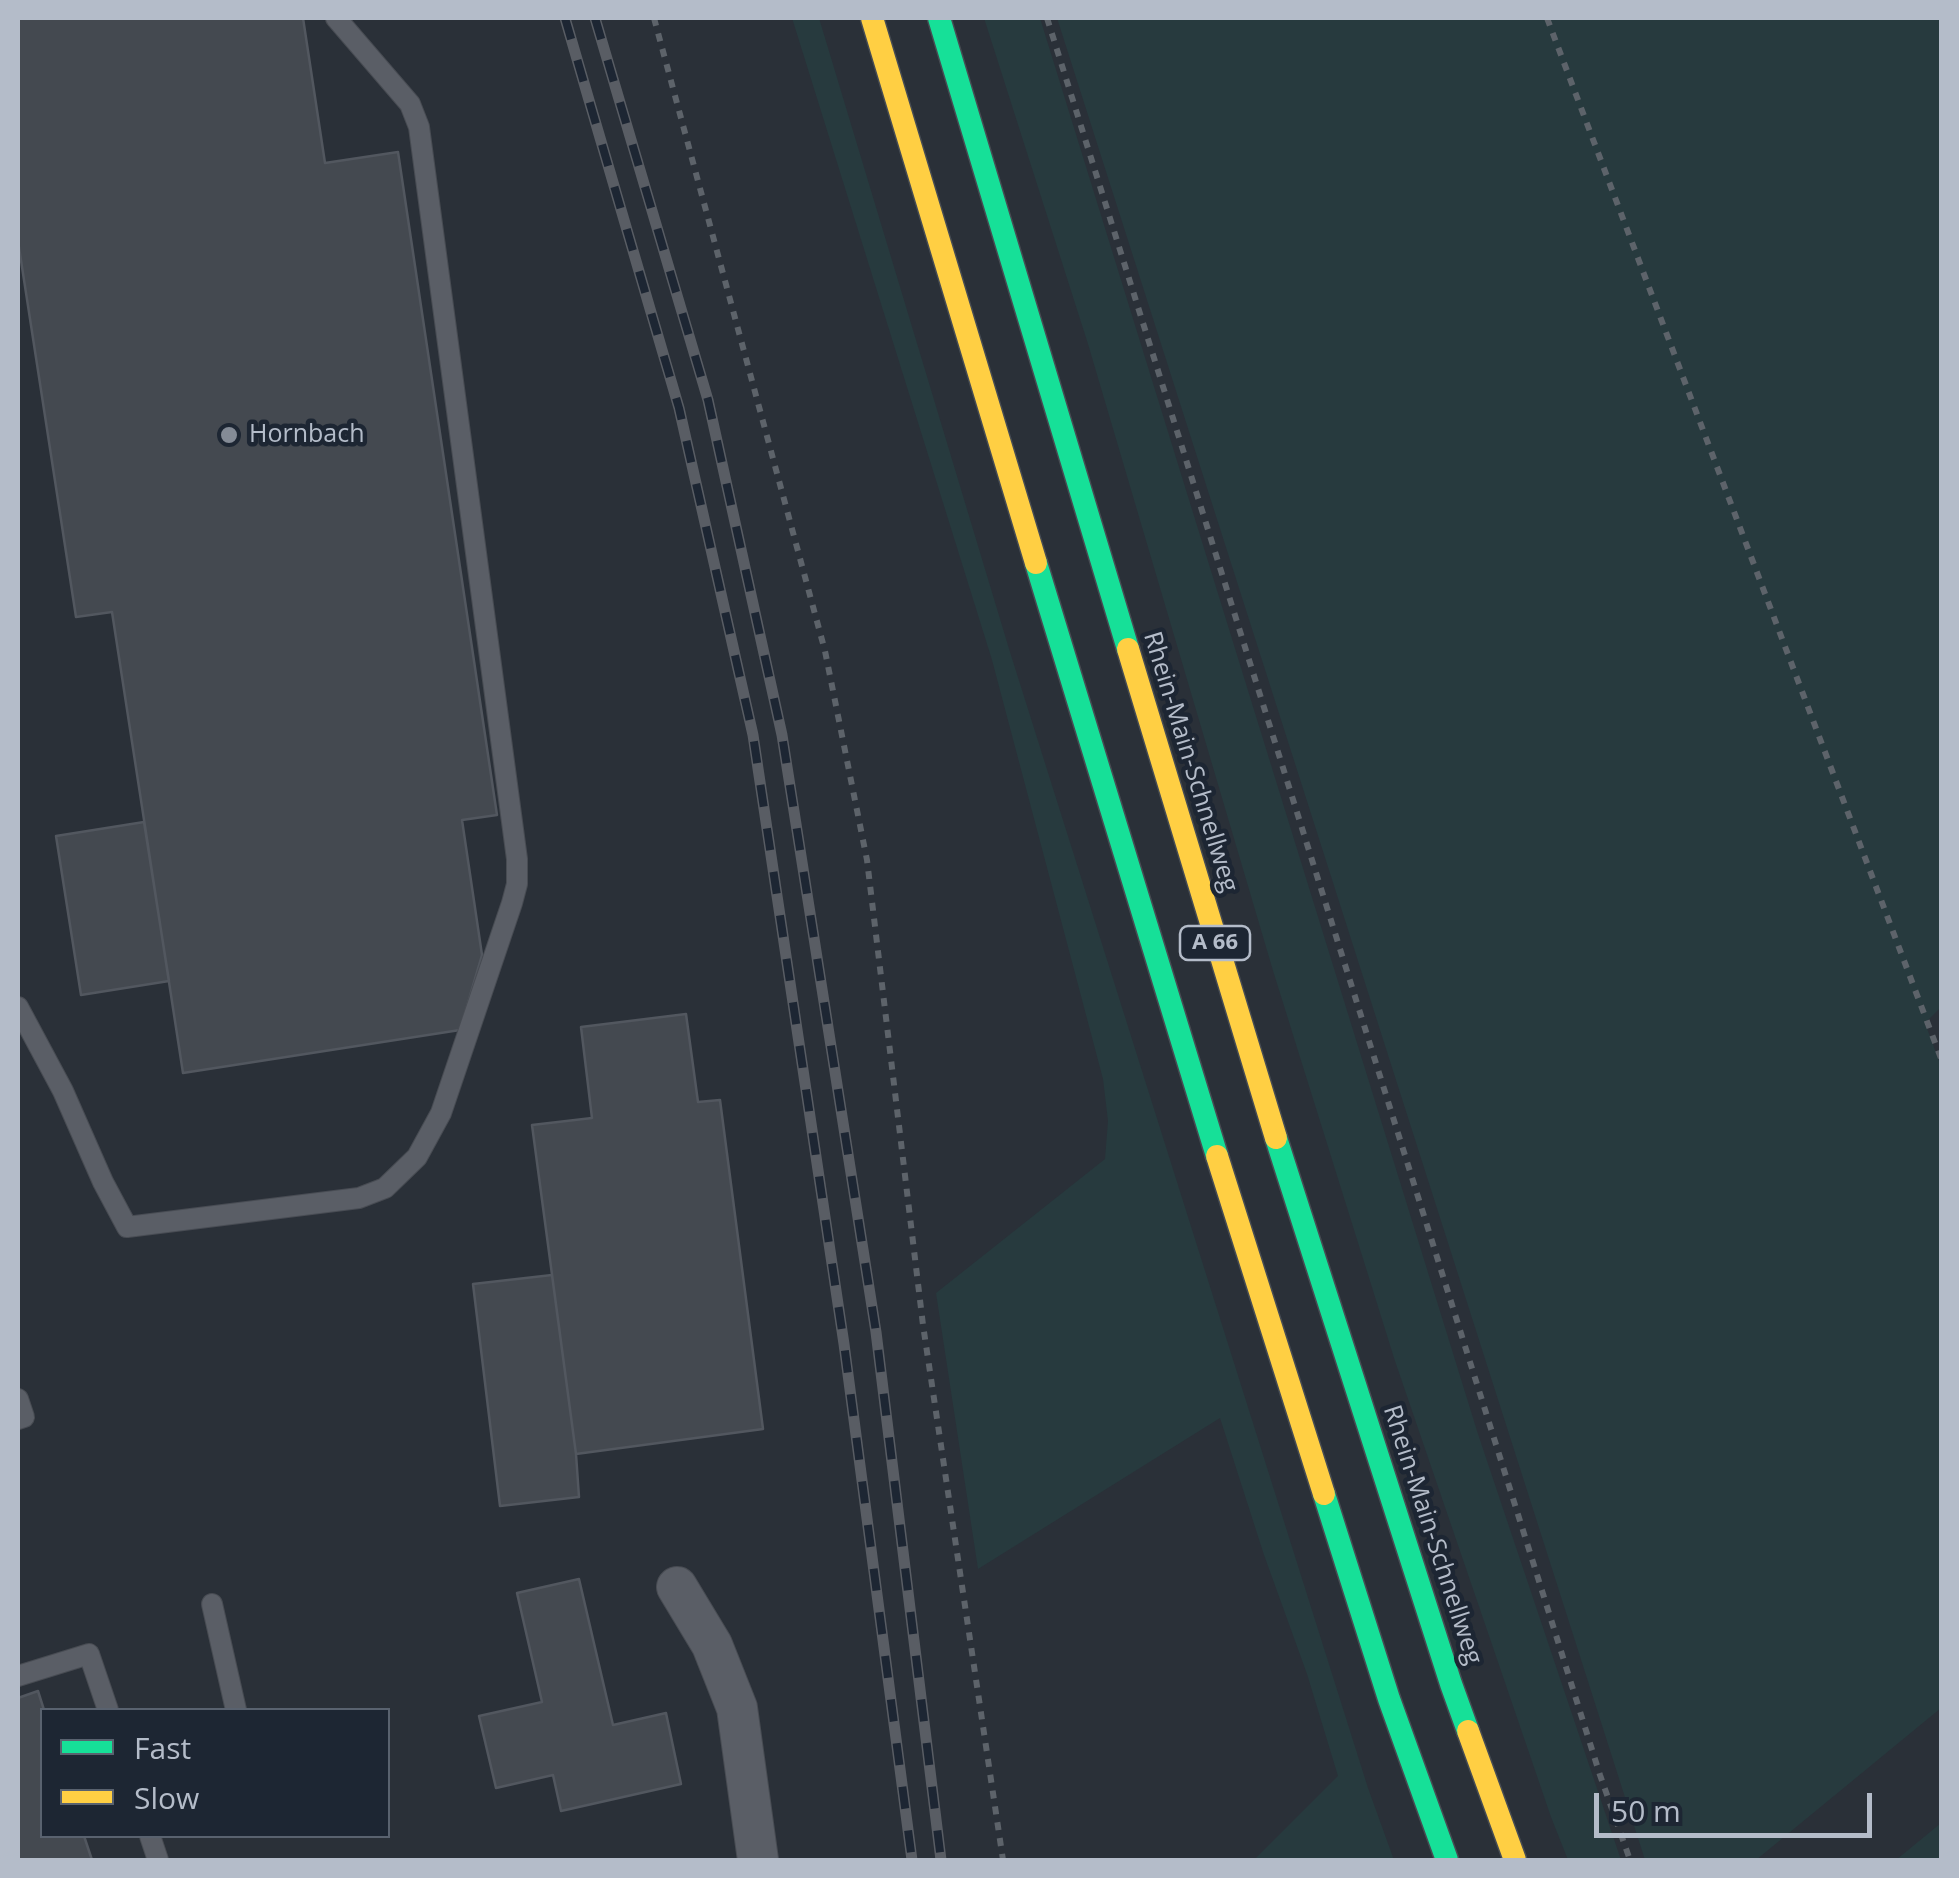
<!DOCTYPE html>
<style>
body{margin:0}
#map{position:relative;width:1959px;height:1878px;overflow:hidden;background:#2a3038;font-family:"Open Sans",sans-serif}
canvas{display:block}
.frame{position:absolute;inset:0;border:20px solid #b4bcc9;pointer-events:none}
.legend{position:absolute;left:40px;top:1708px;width:350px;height:130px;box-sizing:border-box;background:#1d2633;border:2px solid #59626f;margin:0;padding:12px 18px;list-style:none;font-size:30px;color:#b4bcc9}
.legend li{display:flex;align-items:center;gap:20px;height:50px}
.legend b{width:50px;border:2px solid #59626f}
.scale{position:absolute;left:1594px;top:1793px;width:278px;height:45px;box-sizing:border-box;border:5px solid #b4bcc9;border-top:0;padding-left:12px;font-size:30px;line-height:35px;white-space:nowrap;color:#b4bcc9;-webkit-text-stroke:8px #1d2633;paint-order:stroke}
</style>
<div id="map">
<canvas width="1959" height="1878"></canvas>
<div class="frame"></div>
<ul class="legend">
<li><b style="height:12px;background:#16e098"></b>Fast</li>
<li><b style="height:12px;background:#ffcf43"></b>Slow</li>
</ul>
<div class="scale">50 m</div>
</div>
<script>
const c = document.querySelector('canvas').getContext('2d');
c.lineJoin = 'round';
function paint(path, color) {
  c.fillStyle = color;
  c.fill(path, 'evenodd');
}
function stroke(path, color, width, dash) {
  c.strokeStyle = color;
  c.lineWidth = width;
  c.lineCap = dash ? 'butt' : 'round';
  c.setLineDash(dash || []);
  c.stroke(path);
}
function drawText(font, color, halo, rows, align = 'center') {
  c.font = font + ' "Open Sans",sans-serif';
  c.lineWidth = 9;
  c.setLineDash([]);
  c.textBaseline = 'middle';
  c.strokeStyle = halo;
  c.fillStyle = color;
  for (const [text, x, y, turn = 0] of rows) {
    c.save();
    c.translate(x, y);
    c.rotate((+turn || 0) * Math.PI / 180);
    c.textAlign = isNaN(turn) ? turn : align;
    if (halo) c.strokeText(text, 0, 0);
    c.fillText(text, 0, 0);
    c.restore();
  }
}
paint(new Path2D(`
 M 792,18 L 819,18 L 1010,652 L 1368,1788 L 1394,1860 L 1254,1860 L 1338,1776 L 1307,1674 L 1264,1555 L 1220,1418 L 978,1569 L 936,1293 L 1105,1159 L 1108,1121 L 1103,1079 L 992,660 Z
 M 984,18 L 1040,18 L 1478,1434 L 1621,1860 L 1568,1860 L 1551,1817 L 1395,1361 L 1274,974 L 1088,344 Z
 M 1057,18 L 1941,18 L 1942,1006 L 1925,1023 L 1942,1069 L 1941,1708 L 1756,1860 L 1645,1860 Z
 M 1941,1823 L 1941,1860 L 1896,1860 Z`), '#273a3e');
const building = new Path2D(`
 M 18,18 L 303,18 L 325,163 L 398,152 L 497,815 L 462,820 L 482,955 L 460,1030 L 183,1073 L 112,612 L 76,617 L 18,241 Z
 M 144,822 L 169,981 L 81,995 L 56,836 Z
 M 686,1014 L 698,1102 L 720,1100 L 763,1429 L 576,1454 L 532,1125 L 592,1118 L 581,1027 Z
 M 552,1275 L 576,1454 L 579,1497 L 500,1506 L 473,1284 Z
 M 579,1579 L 613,1725 L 666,1713 L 681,1784 L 561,1811 L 553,1775 L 496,1788 L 479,1716 L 542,1702 L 517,1593 Z
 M 38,1691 L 44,1710 L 42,1836 L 84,1836 L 92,1860 L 18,1860 L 18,1698 Z`);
paint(building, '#444950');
stroke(building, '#52575f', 2.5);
const lane = new Path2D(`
 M 18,1007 L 63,1091 L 103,1182 L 127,1227 L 359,1198 L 385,1188 L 417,1157 L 441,1113 L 512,903 L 517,884 L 517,859 L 419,127 L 410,104 L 336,18
 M 18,1399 L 24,1417 L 18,1419
 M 212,1604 L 236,1710
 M 18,1676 L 89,1654 L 108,1710
 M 150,1836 L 158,1860`);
const street = new Path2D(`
 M 677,1587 L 712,1645 L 737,1708 L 758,1860`);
const fast = new Path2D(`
 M 939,18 L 1128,649
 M 1036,563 L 1217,1156
 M 1276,1138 L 1451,1684 L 1468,1731
 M 1324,1494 L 1389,1699 L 1447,1860`);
const slow = new Path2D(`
 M 872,18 L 1036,563
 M 1128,649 L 1276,1138
 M 1217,1156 L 1324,1494
 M 1468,1731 L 1515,1860`);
stroke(lane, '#484c53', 22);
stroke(street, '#484c53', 42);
stroke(fast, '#474c53', 25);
stroke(slow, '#474c53', 25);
stroke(new Path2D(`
 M 654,18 L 825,651 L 867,860 L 923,1325 L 1003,1860
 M 1047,18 L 1600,1775 L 1630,1860
 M 1547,18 L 1942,1061`), '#5d636a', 6, [8, 8]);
stroke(lane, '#5a5e66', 20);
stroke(street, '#5a5e66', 40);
stroke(fast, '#16e098', 22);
stroke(slow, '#ffcf43', 22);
const rail = new Path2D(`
 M 565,18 L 679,408 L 753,735 L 844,1344 L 912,1860
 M 595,18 L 708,400 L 782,735 L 876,1332 L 941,1860`);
stroke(rail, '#595d64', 11);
stroke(rail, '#1d2633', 8, [22]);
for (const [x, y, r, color] of [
 [229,435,10,"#848b96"]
]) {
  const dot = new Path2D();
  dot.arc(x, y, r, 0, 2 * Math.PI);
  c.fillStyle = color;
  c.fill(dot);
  stroke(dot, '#1d2633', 4);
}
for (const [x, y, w] of [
 [1215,943,70]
]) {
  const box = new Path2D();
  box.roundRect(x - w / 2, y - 17, w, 34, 8);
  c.fillStyle = '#1d2633';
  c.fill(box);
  stroke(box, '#b4bcc9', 2.5);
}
drawText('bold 22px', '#b4bcc9', null, [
 ["A 66",1215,943]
]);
drawText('25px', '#b4bcc9', '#1d2633', [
 ["Hornbach",249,435]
], 'left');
drawText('25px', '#b4bcc9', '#1d2633', [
 ["Rhein-Main-Schnellweg",1190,762,73],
 ["Rhein-Main-Schnellweg",1432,1535,72]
]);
</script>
